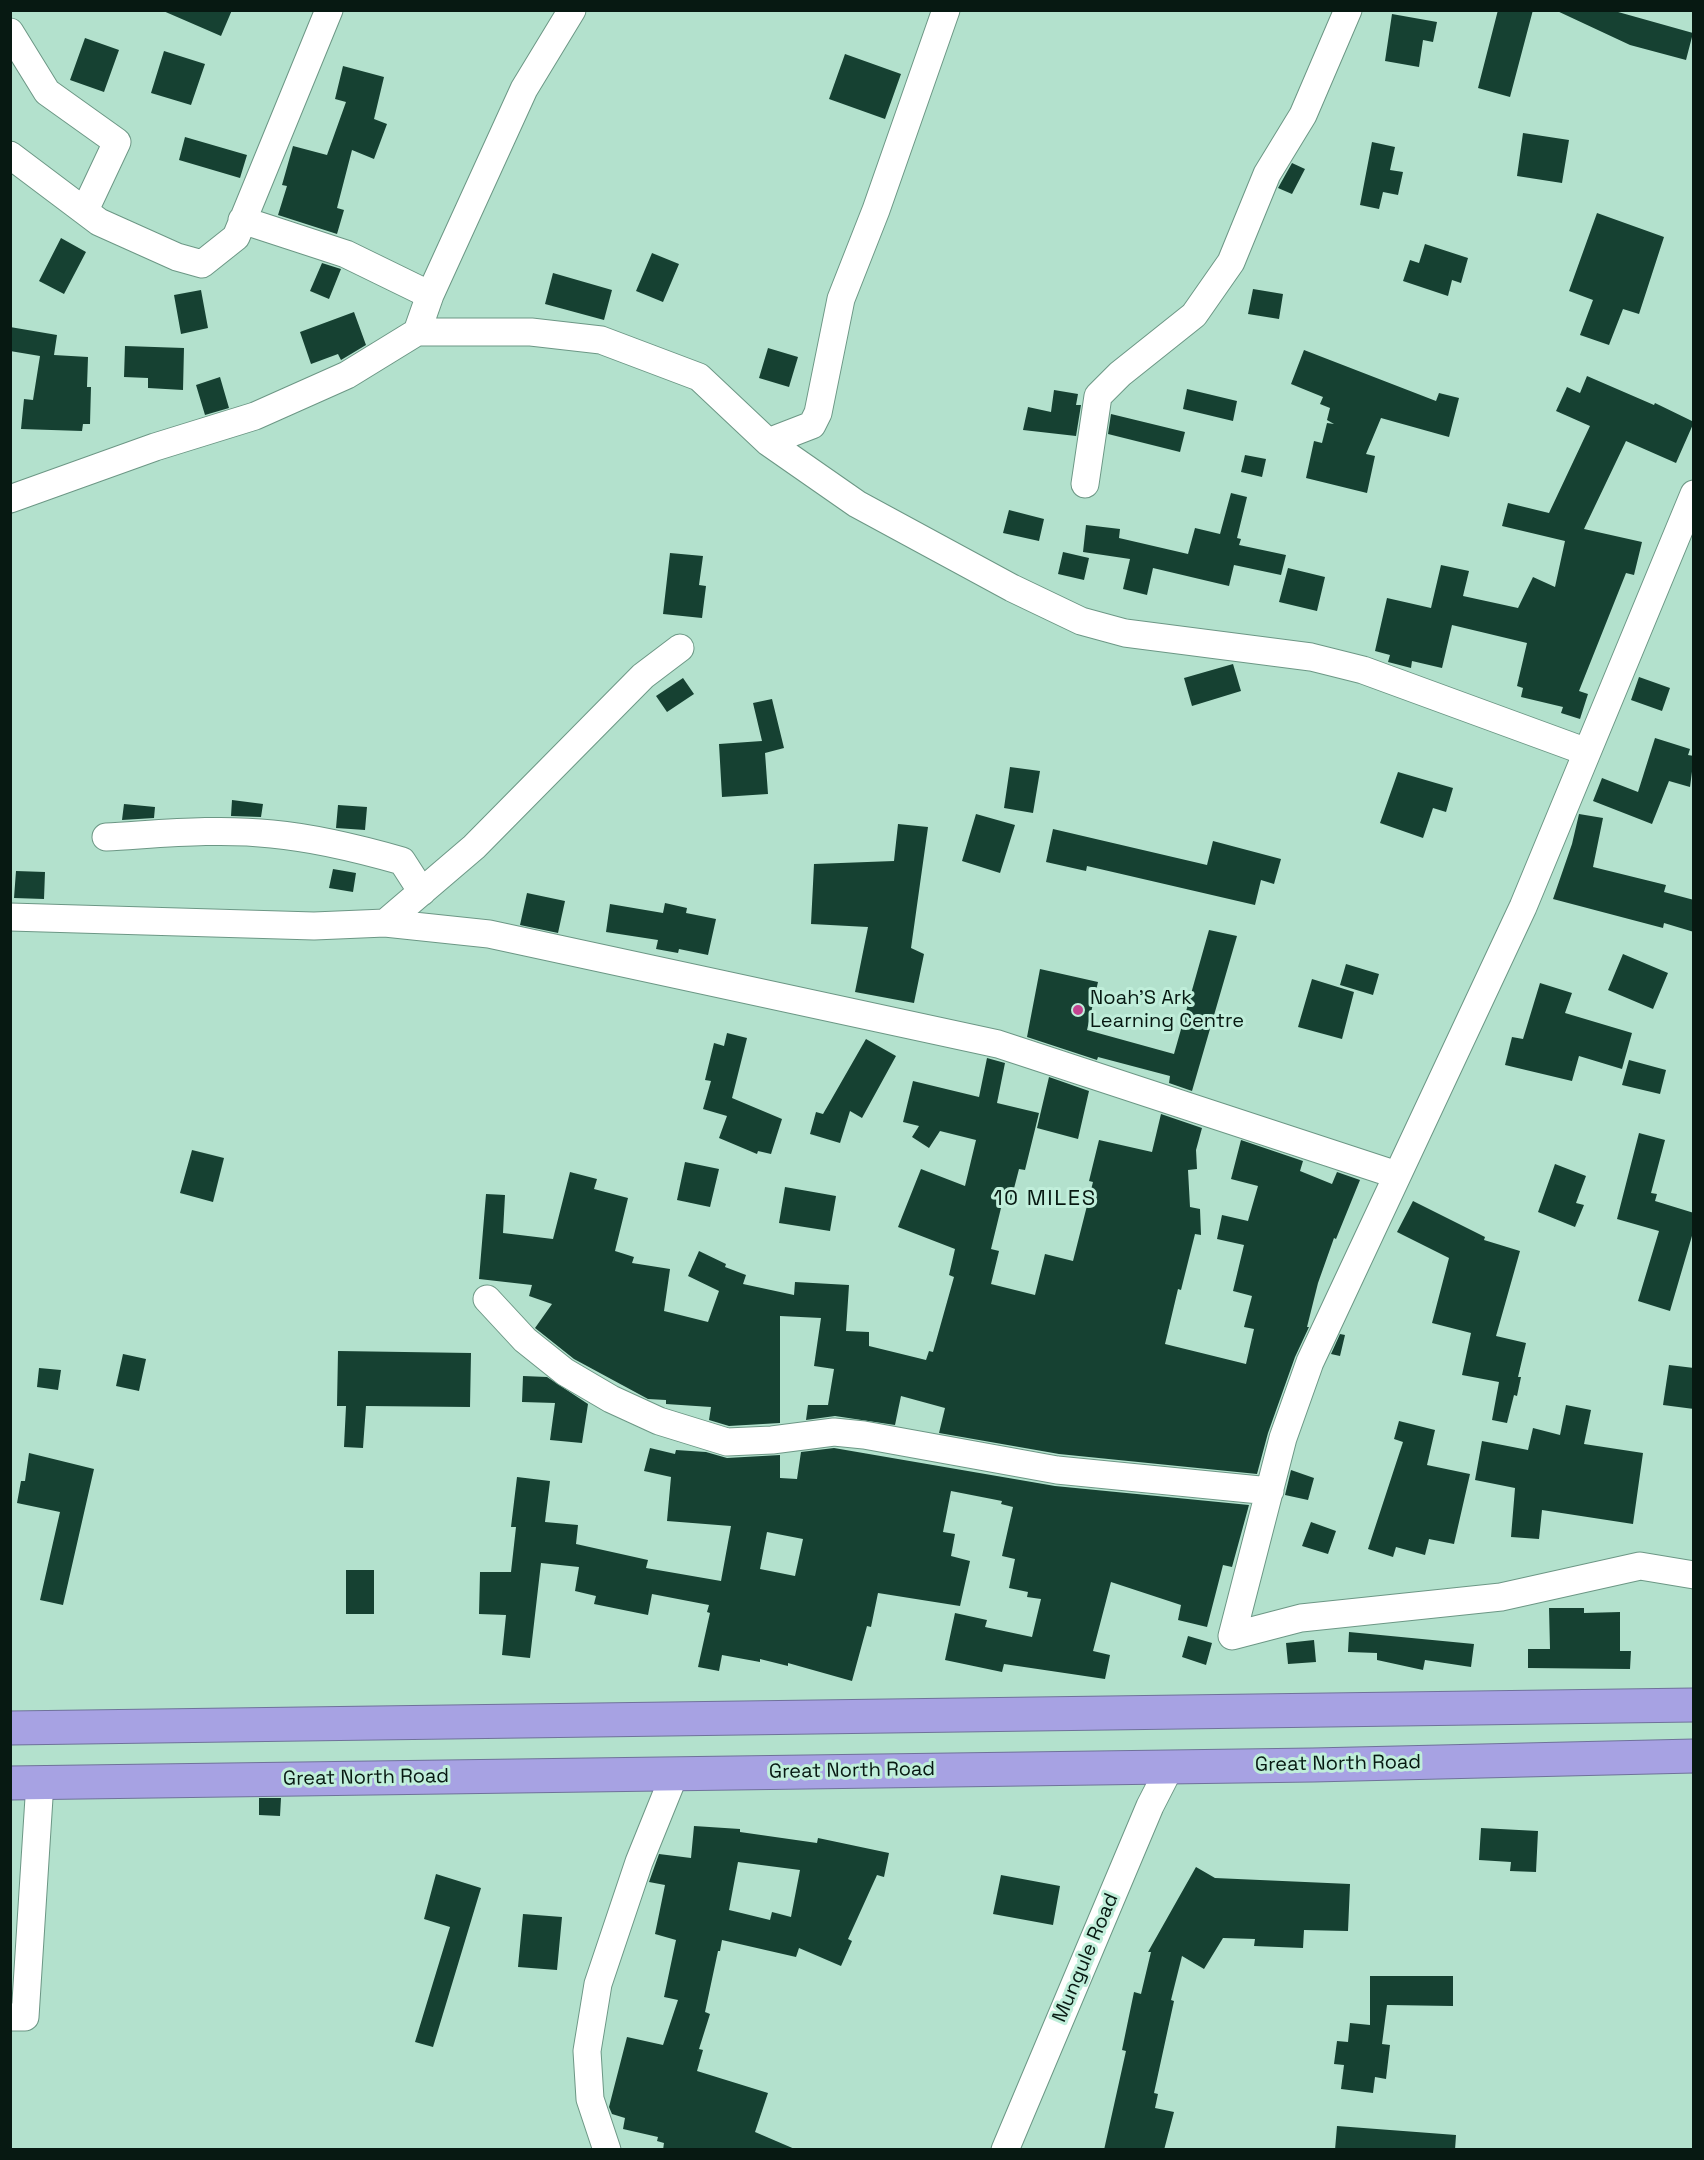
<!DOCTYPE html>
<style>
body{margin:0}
#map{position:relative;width:1704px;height:2160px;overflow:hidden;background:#b3e1cd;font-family:"Space Grotesk",sans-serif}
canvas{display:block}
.frame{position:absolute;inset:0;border:12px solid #071912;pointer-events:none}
</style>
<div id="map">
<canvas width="1704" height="2160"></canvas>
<div class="frame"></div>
</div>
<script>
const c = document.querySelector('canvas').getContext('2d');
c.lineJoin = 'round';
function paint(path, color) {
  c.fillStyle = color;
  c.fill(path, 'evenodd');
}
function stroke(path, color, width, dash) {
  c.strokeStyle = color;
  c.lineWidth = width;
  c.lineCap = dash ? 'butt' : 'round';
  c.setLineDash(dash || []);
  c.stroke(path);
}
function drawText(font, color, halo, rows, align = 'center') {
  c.font = font + ' "Space Grotesk",sans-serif';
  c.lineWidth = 6;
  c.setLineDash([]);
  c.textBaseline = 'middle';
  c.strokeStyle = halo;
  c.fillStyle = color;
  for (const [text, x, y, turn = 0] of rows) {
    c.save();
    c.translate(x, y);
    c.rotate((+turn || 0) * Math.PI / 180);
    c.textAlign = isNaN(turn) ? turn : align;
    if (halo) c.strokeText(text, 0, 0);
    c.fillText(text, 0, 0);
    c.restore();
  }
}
paint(new Path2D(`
 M 161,10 L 232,10 L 221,36 Z
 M 1498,10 L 1533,10 L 1510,97 L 1478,88 Z
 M 1555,10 L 1611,10 L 1693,33 L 1686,60 L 1630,45 Z
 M 1392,14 L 1437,22 L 1433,42 L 1423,40 L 1419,67 L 1385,61 Z
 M 85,38 L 119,50 L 104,92 L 70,80 Z
 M 164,51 L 205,64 L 191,105 L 151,93 Z
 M 845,54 L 901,74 L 885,119 L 829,99 Z
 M 343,66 L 384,77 L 374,119 L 387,124 L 374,159 L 352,150 L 337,208 L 344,210 L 337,234 L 278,215 L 287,186 L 282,185 L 293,146 L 327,155 L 346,102 L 335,99 Z
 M 1523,133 L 1569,140 L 1562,183 L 1517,176 Z
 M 185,137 L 247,155 L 240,178 L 179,160 Z
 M 1372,142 L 1395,147 L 1390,170 L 1403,172 L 1398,195 L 1383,192 L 1379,209 L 1360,205 Z
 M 1292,163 L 1305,169 L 1292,194 L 1278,188 Z
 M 1597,213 L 1664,237 L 1639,314 L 1623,309 L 1609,345 L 1580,335 L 1593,300 L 1569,291 Z
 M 61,238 L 86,252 L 64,294 L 39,281 Z
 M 1425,244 L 1468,258 L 1461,283 L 1452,280 L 1448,296 L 1403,281 L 1410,260 L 1419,263 Z
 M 652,253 L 679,264 L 663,302 L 636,291 Z
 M 322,263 L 341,269 L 329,299 L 310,291 Z
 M 553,273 L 612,290 L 604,320 L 545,304 Z
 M 1253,289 L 1283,294 L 1279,319 L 1248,314 Z
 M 201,290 L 208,328 L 181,334 L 174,295 Z
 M 354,312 L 366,345 L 341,360 L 338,354 L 311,364 L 300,332 Z
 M 10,327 L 57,335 L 54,355 L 88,357 L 87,387 L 91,387 L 90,424 L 83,424 L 82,431 L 21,429 L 24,399 L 33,400 L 40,356 L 10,351 Z
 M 125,346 L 184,348 L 183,390 L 148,388 L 148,378 L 124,377 Z
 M 768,348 L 798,357 L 789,387 L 759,378 Z
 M 1304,350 L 1436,401 L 1439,393 L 1459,398 L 1449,437 L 1381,418 L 1366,454 L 1375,456 L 1367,493 L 1306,478 L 1314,441 L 1322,443 L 1327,423 L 1334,424 L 1327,420 L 1330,408 L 1320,404 L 1323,397 L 1291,384 Z
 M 1587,376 L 1654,405 L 1655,403 L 1694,422 L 1676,463 L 1626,441 L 1584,529 L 1642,542 L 1634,575 L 1626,573 L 1579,691 L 1588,694 L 1580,719 L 1561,713 L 1563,707 L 1521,697 L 1523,688 L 1517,686 L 1527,643 L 1452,625 L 1442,668 L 1412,661 L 1411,668 L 1388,662 L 1390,655 L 1375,651 L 1387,598 L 1431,608 L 1441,565 L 1469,571 L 1463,596 L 1518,608 L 1533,577 L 1555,587 L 1565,541 L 1502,526 L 1508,503 L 1549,513 L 1590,426 L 1556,411 L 1567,387 L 1580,393 Z
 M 220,377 L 229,408 L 205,415 L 196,385 Z
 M 1187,389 L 1237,401 L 1233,421 L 1183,409 Z
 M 1054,390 L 1078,394 L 1076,405 L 1081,405 L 1076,436 L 1023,430 L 1028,407 L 1051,412 Z
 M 1111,414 L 1185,432 L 1180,452 L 1108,434 Z
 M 1245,455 L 1266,459 L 1262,477 L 1241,472 Z
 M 1231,493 L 1247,497 L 1237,538 L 1241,539 L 1239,545 L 1286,555 L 1281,575 L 1234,565 L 1229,586 L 1153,568 L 1147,595 L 1123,589 L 1130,559 L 1083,552 L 1086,525 L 1120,529 L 1119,538 L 1188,554 L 1195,528 L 1220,534 Z
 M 1009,510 L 1044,519 L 1039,541 L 1003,533 Z
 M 1063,552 L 1089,558 L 1084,580 L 1058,574 Z
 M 670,553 L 703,556 L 699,585 L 706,586 L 702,618 L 663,614 Z
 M 1288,568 L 1325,577 L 1317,611 L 1279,602 Z
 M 1233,664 L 1241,691 L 1192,706 L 1184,678 Z
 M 1639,677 L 1670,688 L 1662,711 L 1631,700 Z
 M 683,678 L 694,694 L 667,712 L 656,696 Z
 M 772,699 L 784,748 L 765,753 L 768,794 L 722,797 L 719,744 L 762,741 L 753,703 Z
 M 1655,738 L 1690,749 L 1688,755 L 1694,756 L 1690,787 L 1669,781 L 1652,824 L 1593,801 L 1602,778 L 1638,792 Z
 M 1010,767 L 1040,771 L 1033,813 L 1004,808 Z
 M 1398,772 L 1453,788 L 1446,812 L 1433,808 L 1423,838 L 1380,823 Z
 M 232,800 L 263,804 L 261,817 L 231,816 Z
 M 124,804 L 155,807 L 154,818 L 122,820 Z
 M 338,805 L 367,807 L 365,830 L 336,828 Z
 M 976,814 L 1015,825 L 1000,873 L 962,861 Z
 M 1579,814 L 1603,818 L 1593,867 L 1666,885 L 1664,892 L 1694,900 L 1694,932 L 1664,923 L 1663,928 L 1553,899 L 1572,844 Z
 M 898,824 L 928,827 L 911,948 L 924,954 L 914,1003 L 855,992 L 868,927 L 811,924 L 814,864 L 894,861 Z
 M 1053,829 L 1207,865 L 1213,841 L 1281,859 L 1274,884 L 1261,880 L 1255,905 L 1087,866 L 1086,871 L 1046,862 Z
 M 333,869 L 356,873 L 353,892 L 329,888 Z
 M 16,871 L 45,872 L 44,899 L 14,898 Z
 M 527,893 L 565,901 L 558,933 L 520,925 Z
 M 665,903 L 687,908 L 686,913 L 716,919 L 708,955 L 679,949 L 678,953 L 656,949 L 658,940 L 606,932 L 610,904 L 663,913 Z
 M 1209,930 L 1237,936 L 1192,1091 L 1169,1083 L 1170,1076 L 1098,1057 L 1097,1060 L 1027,1037 L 1040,969 L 1098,982 L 1087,1030 L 1174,1054 Z
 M 1623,954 L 1668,973 L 1653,1009 L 1608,990 Z
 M 1346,964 L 1379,974 L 1373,995 L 1340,985 Z
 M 1312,979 L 1354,992 L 1342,1039 L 1298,1027 Z
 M 1540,983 L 1572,993 L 1565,1013 L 1632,1033 L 1622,1069 L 1579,1056 L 1572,1081 L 1505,1065 L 1512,1037 L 1523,1039 Z
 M 727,1033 L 747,1038 L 732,1098 L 782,1119 L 771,1154 L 758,1151 L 757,1154 L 719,1138 L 727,1116 L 703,1109 L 711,1081 L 705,1080 L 714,1043 L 724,1046 Z
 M 866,1039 L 896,1056 L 862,1118 L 850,1111 L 840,1143 L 810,1134 L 816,1112 L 823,1114 Z
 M 987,1058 L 1005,1063 L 997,1103 L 1039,1113 L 1025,1170 L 1019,1169 L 1011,1200 L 1004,1198 L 1001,1208 L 991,1249 L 999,1251 L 991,1284 L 1035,1295 L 1045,1254 L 1073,1261 L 1093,1182 L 1089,1181 L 1099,1140 L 1152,1152 L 1161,1114 L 1202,1128 L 1196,1150 L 1197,1169 L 1188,1170 L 1190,1207 L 1200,1209 L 1201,1235 L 1195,1234 L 1181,1290 L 1178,1289 L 1165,1344 L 1246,1364 L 1254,1329 L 1244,1327 L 1252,1296 L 1233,1291 L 1244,1245 L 1217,1239 L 1222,1215 L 1248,1221 L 1258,1186 L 1231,1179 L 1241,1140 L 1303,1161 L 1300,1171 L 1332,1184 L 1337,1172 L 1360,1180 L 1336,1239 L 1334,1238 L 1318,1283 L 1307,1327 L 1309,1327 L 1295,1357 L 1268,1433 L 1257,1474 L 1059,1454 L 939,1433 L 945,1408 L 901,1396 L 895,1425 L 835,1416 L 806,1420 L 808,1405 L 828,1405 L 834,1369 L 814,1366 L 821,1318 L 780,1316 L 780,1423 L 729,1426 L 709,1420 L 711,1407 L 666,1404 L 666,1400 L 648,1399 L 574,1359 L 535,1328 L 552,1304 L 529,1296 L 532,1285 L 479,1279 L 486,1194 L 505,1195 L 503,1233 L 553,1239 L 570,1172 L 597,1179 L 594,1189 L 628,1198 L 615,1251 L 634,1257 L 632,1263 L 670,1269 L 664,1311 L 708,1322 L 719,1291 L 688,1276 L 699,1251 L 726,1264 L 725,1267 L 746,1275 L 743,1284 L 794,1295 L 795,1282 L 849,1285 L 846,1331 L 869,1332 L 869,1346 L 926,1360 L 929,1351 L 933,1352 L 954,1277 L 949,1275 L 955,1249 L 898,1227 L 921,1169 L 965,1186 L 976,1140 L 940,1131 L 929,1148 L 912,1137 L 919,1126 L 903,1122 L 913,1081 L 979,1097 Z
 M 1629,1060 L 1666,1070 L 1660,1094 L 1622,1085 Z
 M 1049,1077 L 1089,1091 L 1078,1139 L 1037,1128 Z
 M 1639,1133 L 1665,1140 L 1651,1193 L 1657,1194 L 1655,1201 L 1694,1213 L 1694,1229 L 1670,1311 L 1638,1301 L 1659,1231 L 1617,1219 Z
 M 192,1150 L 224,1158 L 213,1202 L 180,1193 Z
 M 685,1162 L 719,1169 L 710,1207 L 677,1200 Z
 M 1555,1164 L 1586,1176 L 1576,1203 L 1584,1205 L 1575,1227 L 1538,1212 Z
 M 785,1187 L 836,1196 L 830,1231 L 779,1223 Z
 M 1413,1201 L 1485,1237 L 1484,1240 L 1520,1251 L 1496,1336 L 1526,1343 L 1518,1377 L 1521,1377 L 1517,1396 L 1514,1395 L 1507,1423 L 1492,1420 L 1499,1382 L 1462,1375 L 1471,1333 L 1432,1323 L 1449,1258 L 1397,1232 Z
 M 1340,1334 L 1345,1335 L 1340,1356 L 1331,1354 Z
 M 338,1351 L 471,1353 L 470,1407 L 366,1406 L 363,1448 L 344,1447 L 346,1406 L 337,1406 Z
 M 123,1354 L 146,1359 L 139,1391 L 116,1386 Z
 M 1669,1365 L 1694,1368 L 1694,1409 L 1663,1405 Z
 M 39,1368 L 61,1370 L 58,1390 L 37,1387 Z
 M 523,1376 L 547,1377 L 588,1404 L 582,1443 L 550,1440 L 555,1403 L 522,1402 Z
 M 1566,1405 L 1591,1410 L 1584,1444 L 1643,1453 L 1633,1524 L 1542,1510 L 1539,1539 L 1511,1537 L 1515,1488 L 1475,1480 L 1482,1441 L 1528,1450 L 1533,1428 L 1560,1435 Z
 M 1399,1421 L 1435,1430 L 1427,1465 L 1470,1474 L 1454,1544 L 1429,1539 L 1425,1555 L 1396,1547 L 1393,1557 L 1368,1549 L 1403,1442 L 1394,1439 Z
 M 650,1448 L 675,1454 L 676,1450 L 706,1452 L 727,1458 L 780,1455 L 780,1478 L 797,1479 L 801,1452 L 834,1448 L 1055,1486 L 1249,1505 L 1232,1567 L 1223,1565 L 1207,1627 L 1178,1620 L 1181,1605 L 1111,1582 L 1093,1651 L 1110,1655 L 1105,1679 L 1004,1664 L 1002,1672 L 945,1660 L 955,1613 L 987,1620 L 985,1627 L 1032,1637 L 1041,1599 L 1027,1597 L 1028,1592 L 1009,1588 L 1015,1559 L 1002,1556 L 1013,1507 L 1001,1504 L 1002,1501 L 951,1491 L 943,1532 L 955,1534 L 951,1556 L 970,1561 L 960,1606 L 878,1593 L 871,1627 L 867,1626 L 852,1681 L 788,1663 L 788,1666 L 760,1659 L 760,1662 L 722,1655 L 719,1671 L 698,1667 L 710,1613 L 707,1612 L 709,1605 L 652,1594 L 648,1615 L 594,1604 L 596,1596 L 575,1591 L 579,1567 L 541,1563 L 530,1658 L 502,1655 L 506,1615 L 479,1614 L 480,1572 L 511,1572 L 516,1527 L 511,1527 L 517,1477 L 550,1481 L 545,1522 L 578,1525 L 576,1544 L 648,1560 L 646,1568 L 721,1581 L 731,1526 L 667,1521 L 671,1477 L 644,1471 ZM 767,1532 L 803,1539 L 795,1576 L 760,1569 Z
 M 29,1453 L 94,1469 L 63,1605 L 40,1600 L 60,1512 L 17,1503 L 21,1481 L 25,1481 Z
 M 1291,1470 L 1314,1478 L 1308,1500 L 1285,1495 Z
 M 1311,1522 L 1336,1531 L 1328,1554 L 1302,1546 Z
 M 346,1570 L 374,1570 L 374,1614 L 346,1614 Z
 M 1549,1608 L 1584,1608 L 1584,1613 L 1620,1612 L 1620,1651 L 1631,1651 L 1630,1669 L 1528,1668 L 1528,1649 L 1550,1649 Z
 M 1349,1632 L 1474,1644 L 1471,1667 L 1425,1660 L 1423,1670 L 1377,1660 L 1377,1653 L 1348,1652 Z
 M 1188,1636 L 1212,1643 L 1206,1665 L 1182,1657 Z
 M 1314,1640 L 1316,1662 L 1288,1664 L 1286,1643 Z
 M 259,1798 L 281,1798 L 280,1816 L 259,1815 Z
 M 694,1826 L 740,1829 L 740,1832 L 817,1843 L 818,1838 L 889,1853 L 884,1877 L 877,1875 L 848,1939 L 852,1941 L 841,1966 L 799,1948 L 796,1957 L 722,1940 L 720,1951 L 718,1951 L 705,2012 L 710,2014 L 699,2049 L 703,2050 L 697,2071 L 768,2093 L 755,2132 L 797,2150 L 663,2150 L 664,2143 L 657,2141 L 658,2137 L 623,2129 L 625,2118 L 612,2114 L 609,2107 L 627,2037 L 663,2045 L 678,2000 L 664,1997 L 676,1940 L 655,1934 L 665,1885 L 649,1882 L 659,1854 L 691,1858 ZM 738,1862 L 800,1870 L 791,1917 L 772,1912 L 770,1920 L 729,1910 Z
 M 1481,1828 L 1538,1831 L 1536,1872 L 1510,1871 L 1511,1862 L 1479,1860 Z
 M 1196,1867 L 1215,1878 L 1350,1884 L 1348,1931 L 1304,1930 L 1303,1948 L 1254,1946 L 1255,1939 L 1223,1938 L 1204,1969 L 1182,1956 L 1171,2000 L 1174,2001 L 1154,2093 L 1158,2094 L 1155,2108 L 1174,2112 L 1164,2150 L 1104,2150 L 1126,2051 L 1122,2050 L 1134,1992 L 1141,1994 L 1151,1952 L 1148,1952 Z
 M 436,1874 L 481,1888 L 433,2047 L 415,2042 L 450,1927 L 424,1919 Z
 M 1001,1875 L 1060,1886 L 1053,1925 L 993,1914 Z
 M 523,1914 L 562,1917 L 557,1970 L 518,1967 Z
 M 1370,1976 L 1453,1976 L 1453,2006 L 1387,2005 L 1382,2044 L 1390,2045 L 1386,2079 L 1375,2077 L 1373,2093 L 1341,2089 L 1344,2065 L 1334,2064 L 1337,2041 L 1348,2042 L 1350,2023 L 1370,2025 Z
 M 1337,2126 L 1456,2135 L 1455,2150 L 1335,2150 Z`), '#164132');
const minor = new Path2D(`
 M 10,32 L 47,92 L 117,142 L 85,210
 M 10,155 L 99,222 L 177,257 L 202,264 L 236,237 L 329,10
 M 242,220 L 346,254 L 430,295
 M 417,332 L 430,295 L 524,89 L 572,10
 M 768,442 L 812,425 L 818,413 L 841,299 L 876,210 L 946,10
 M 1085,484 L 1098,396 L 1120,374 L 1194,315 L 1231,262 L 1267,174 L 1303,115 L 1348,10
 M 1694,494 L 1523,907 L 1310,1362 L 1283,1438 L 1232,1636 L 1301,1618 L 1501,1597 L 1640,1566 L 1694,1575
 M 10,499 L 155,447 L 255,416 L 347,375 L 417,332 L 531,332 L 601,340 L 699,377 L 768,442 L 857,504 L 1012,588 L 1081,621 L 1125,633 L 1311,657 L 1363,670 L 1587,752
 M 106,837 C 161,834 217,828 272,834 C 316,838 360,849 402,861 L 422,892
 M 10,917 L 314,926 L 385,923 L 489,934 L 998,1044 L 1397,1175
 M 385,923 L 474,847 L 643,676 L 680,648
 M 487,1299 L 525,1340 L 565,1372 L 611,1399 L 659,1421 L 727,1442 L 772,1440 L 834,1432 L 864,1435 L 1057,1470 L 1270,1491
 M 10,2017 L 25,2017 L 40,1782
 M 607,2150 L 590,2099 L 587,2051 L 598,1984 L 639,1862 L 675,1773
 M 1005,2150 L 1150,1806 L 1170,1767`);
const highway = new Path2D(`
 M 10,1728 L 1694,1705
 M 10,1783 L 1313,1765 L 1694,1756`);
stroke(minor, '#6c9785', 29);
stroke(highway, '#6f729a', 35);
stroke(minor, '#fff', 27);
stroke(highway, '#a7a2e3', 33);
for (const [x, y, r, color] of [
 [1078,1010,6,"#c34490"]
]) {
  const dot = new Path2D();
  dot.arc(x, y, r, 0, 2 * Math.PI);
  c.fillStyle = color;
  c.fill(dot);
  stroke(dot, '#c0eeda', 2);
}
drawText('20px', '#071912', '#c0eeda', [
 ["Noah'S Ark",1090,999],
 ["Learning Centre",1090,1022]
], 'left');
drawText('20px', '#071912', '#c0eeda', [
 ["Great North Road",1338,1764,-1],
 ["Great North Road",852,1771,-1],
 ["Great North Road",366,1778,-1],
 ["Mungule Road",1086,1958,-67]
]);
c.letterSpacing = '1.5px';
drawText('22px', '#071912', '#c0eeda', [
 ["10 MILES",1045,1199]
]);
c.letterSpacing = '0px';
</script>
